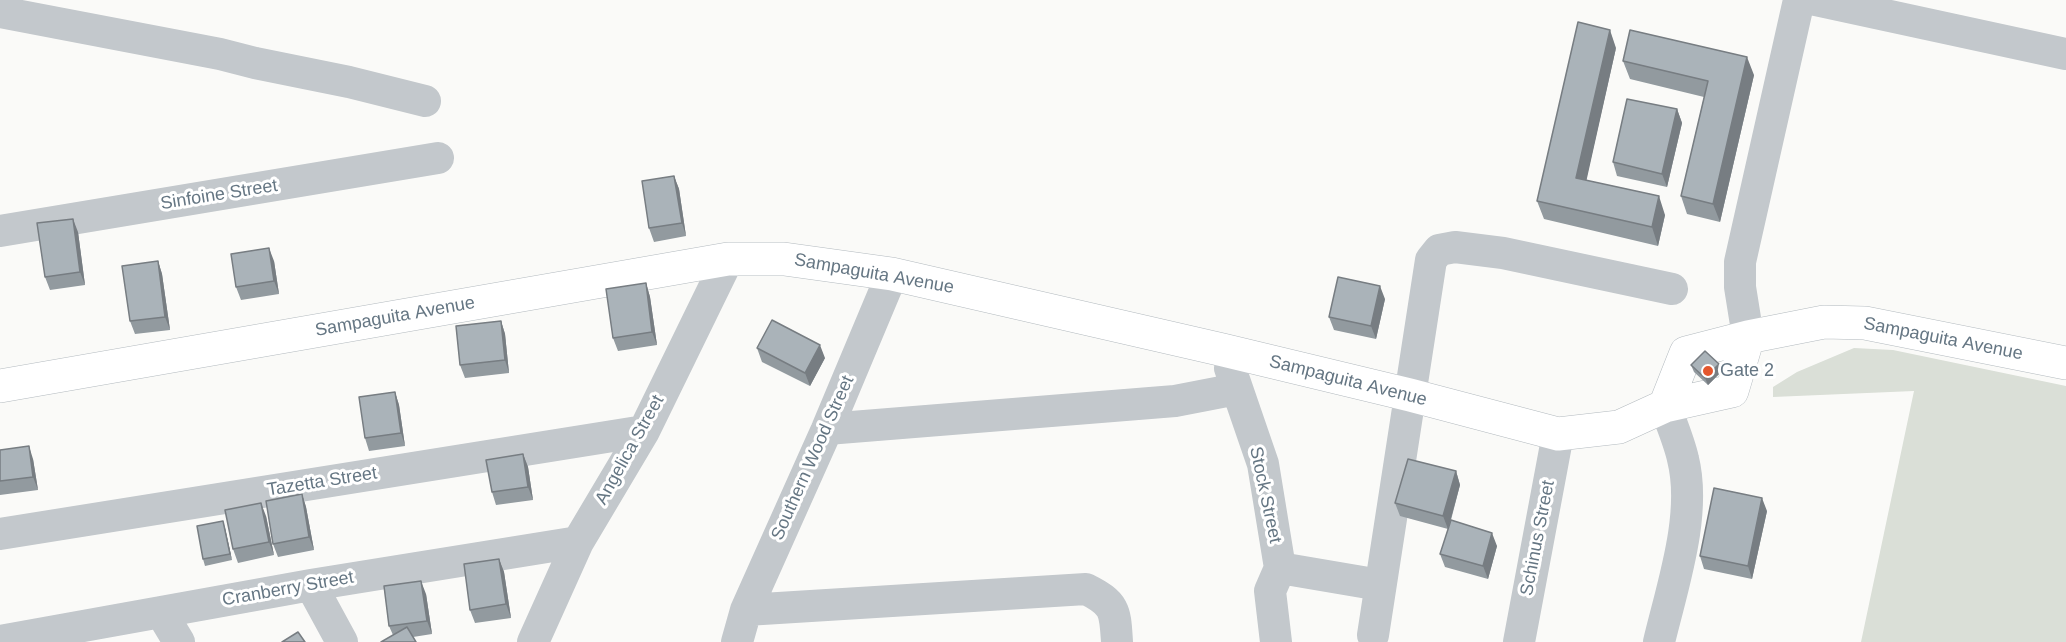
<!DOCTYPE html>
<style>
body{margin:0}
canvas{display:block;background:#fafaf8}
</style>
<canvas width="2066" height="642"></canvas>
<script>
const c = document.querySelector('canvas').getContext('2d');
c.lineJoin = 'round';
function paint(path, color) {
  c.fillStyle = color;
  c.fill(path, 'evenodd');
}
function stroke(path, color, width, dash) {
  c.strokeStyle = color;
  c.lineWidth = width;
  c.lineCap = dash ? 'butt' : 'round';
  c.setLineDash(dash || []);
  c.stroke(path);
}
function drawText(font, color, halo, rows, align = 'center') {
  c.font = font + ' Arial,sans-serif';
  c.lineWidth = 6;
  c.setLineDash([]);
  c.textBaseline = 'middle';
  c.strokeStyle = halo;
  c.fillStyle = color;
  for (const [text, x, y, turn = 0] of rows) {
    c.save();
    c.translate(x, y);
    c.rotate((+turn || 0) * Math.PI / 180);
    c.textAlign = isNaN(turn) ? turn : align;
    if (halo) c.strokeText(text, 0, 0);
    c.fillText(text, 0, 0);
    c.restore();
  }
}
paint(new Path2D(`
 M 1854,348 L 1893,350 L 2066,386 L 2066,642 L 1861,642 L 1914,391 L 1773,397 L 1773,387 L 1797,372 Z`), '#dadfd7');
const secondary = new Path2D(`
 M 0,386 L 728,259 L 784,259 L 892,274 L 1223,350 L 1410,395 L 1558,434 L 1619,427 L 1665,406 L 1732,391 L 1748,337
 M 1665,406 L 1686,353 L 1748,337 L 1824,322 L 1865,323 L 2066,363`);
stroke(secondary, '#b3babf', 34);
stroke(new Path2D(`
 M 1816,0 L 2066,54
 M 0,12 L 220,54 L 255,63 L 349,82 L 425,101
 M 0,231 L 438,158
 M 1748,337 L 1740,287 L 1740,262 L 1799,0
 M 1230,368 L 1263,464 L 1280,568 L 1270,591 L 1276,642
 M 827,429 L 1175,401 L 1237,389
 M 0,534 L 644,431
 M 1280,568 L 1380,585
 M 311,585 L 342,642
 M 746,610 L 1086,589 C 1116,604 1115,611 1117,642
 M 161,612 L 179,642
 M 1373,635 L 1431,260 L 1439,250 L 1455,247 L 1503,253 L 1672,289
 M 0,641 L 311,585 L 578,542
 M 533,642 L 578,542 L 644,431 L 728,259
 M 737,642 L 746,610 L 827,429 L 892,274
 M 1519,642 L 1558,434
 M 1659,642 C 1672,587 1697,515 1683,459 C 1679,441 1671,423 1665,406`), '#c3c8cc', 32);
stroke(secondary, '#fff', 33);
paint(new Path2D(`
 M 1616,48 L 1586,180 L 1665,215 L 1658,246 L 1544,219 L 1537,201 Z
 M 1623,61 L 1754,75 L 1720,222 L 1687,214 L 1681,196 L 1704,97 L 1630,79 Z
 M 1677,109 L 1682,123 L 1667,187 L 1617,176 L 1613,162 Z
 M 674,176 L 679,189 L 686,236 L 654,242 L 649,228 Z
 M 78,232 L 85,285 L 50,290 L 45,277 Z
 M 158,261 L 162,274 L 170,330 L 135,334 L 130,321 Z
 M 274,261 L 279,294 L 241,300 L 236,287 Z
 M 646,283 L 650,297 L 657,345 L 618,351 L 613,338 Z
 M 1385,299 L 1376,339 L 1334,330 L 1329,317 Z
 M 501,321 L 505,334 L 509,373 L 465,378 L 460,365 Z
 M 757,348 L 825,358 L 810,386 L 762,362 Z
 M 1719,364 L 1722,371 L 1708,385 L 1694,372 L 1691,365 Z
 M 395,392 L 399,405 L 405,446 L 369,451 L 365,438 Z
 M 0,450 L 33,459 L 38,490 L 0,495 Z
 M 523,454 L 528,467 L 533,500 L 496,505 L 492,492 Z
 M 1456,471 L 1460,485 L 1451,520 L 1497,546 L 1488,579 L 1445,567 L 1440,554 L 1448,529 L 1400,516 L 1395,503 Z
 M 302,494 L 306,507 L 314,550 L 278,557 L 273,544 Z
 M 1767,511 L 1752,579 L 1704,569 L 1700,556 Z
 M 266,516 L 274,555 L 238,563 L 233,549 Z
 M 225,528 L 232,560 L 205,566 L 203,559 Z
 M 499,559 L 504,572 L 511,618 L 475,623 L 470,610 Z
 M 426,594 L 432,634 L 413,637 L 393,635 L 389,626 Z`), '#929a9f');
paint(new Path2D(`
 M 1610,30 L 1616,48 L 1583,196 L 1576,178 Z
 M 1747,57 L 1754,75 L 1720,222 L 1713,204 Z
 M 1677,109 L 1682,123 L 1667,187 L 1662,174 Z
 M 674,176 L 679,189 L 686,236 L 682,223 Z
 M 1659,196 L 1665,215 L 1658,246 L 1652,227 Z
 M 73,219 L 78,232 L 85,285 L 80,272 Z
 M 269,248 L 274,261 L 279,294 L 274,281 Z
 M 158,261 L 162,274 L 170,330 L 165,317 Z
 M 646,283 L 650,297 L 657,345 L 652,332 Z
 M 1380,286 L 1385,299 L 1376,339 L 1371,326 Z
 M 501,321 L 505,334 L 509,373 L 505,360 Z
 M 820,345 L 825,358 L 810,386 L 805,373 Z
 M 1719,364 L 1722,371 L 1708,385 L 1705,378 Z
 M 395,392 L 399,405 L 405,446 L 401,433 Z
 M 29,446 L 33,459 L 38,490 L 33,477 Z
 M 523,454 L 528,467 L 533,500 L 528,487 Z
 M 1456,471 L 1460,485 L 1448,529 L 1443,516 Z
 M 302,494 L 306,507 L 314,550 L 309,537 Z
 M 1762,498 L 1767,511 L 1752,579 L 1748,566 Z
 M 261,503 L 266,516 L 274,555 L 269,542 Z
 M 223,521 L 225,528 L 232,560 L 230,554 Z
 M 1492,533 L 1497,546 L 1488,579 L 1483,566 Z
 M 499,559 L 504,572 L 511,618 L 506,604 Z
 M 421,581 L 426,594 L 432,634 L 427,621 Z`), '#777d82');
const building = new Path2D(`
 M 1578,22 L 1610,30 L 1576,178 L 1659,196 L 1652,227 L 1537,201 Z
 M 1630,30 L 1747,57 L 1713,204 L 1681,196 L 1708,81 L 1623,61 Z
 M 1627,99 L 1677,109 L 1662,174 L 1613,162 Z
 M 674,176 L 682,223 L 649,228 L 642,181 Z
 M 73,219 L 80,272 L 45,277 L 37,223 Z
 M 269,248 L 274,281 L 236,287 L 231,254 Z
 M 158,261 L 165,317 L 130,321 L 122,266 Z
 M 1338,277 L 1380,286 L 1371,326 L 1329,317 Z
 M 646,283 L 652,332 L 613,338 L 606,289 Z
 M 772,320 L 820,345 L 805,373 L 757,348 Z
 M 501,321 L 505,360 L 460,365 L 456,326 Z
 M 1705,351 L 1719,364 L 1705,378 L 1691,365 Z
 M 395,392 L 401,433 L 365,438 L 359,397 Z
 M 29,446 L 33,477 L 0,481 L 0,450 Z
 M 523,454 L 528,487 L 492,492 L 486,460 Z
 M 1408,459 L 1456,471 L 1443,516 L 1395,503 Z
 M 1714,488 L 1762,498 L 1748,566 L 1700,556 Z
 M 302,494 L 309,537 L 273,544 L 266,501 Z
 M 261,503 L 269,542 L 233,549 L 225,510 Z
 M 1451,520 L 1492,533 L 1483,566 L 1440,554 Z
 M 223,521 L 230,554 L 203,559 L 197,526 Z
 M 499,559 L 506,604 L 470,610 L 464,564 Z
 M 421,581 L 427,621 L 389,626 L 384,586 Z
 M 407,627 L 416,642 L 381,642 Z
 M 298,632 L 305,642 L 282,642 Z`);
paint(building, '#aab3b9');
stroke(building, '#777d82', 1.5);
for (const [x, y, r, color] of [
 [1708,371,6,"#e4572e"]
]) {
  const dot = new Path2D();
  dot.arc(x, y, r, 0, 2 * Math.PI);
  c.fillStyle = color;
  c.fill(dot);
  stroke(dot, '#fff', 2);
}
drawText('18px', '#657683', '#fff', [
 ["Sinfoine Street",219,195,-9],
 ["Sampaguita Avenue",874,274,10],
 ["Sampaguita Avenue",395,317,-10],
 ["Sampaguita Avenue",1943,339,11],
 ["Sampaguita Avenue",1348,381,14],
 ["Angelica Street",630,450,-61],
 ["Southern Wood Street",813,458,-66],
 ["Tazetta Street",322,482,-9],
 ["Stock Street",1265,495,78],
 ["Schinus Street",1538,538,-79],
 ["Cranberry Street",288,589,-10]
]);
drawText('18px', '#657683', '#fff', [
 ["Gate 2",1720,371]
], 'left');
</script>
